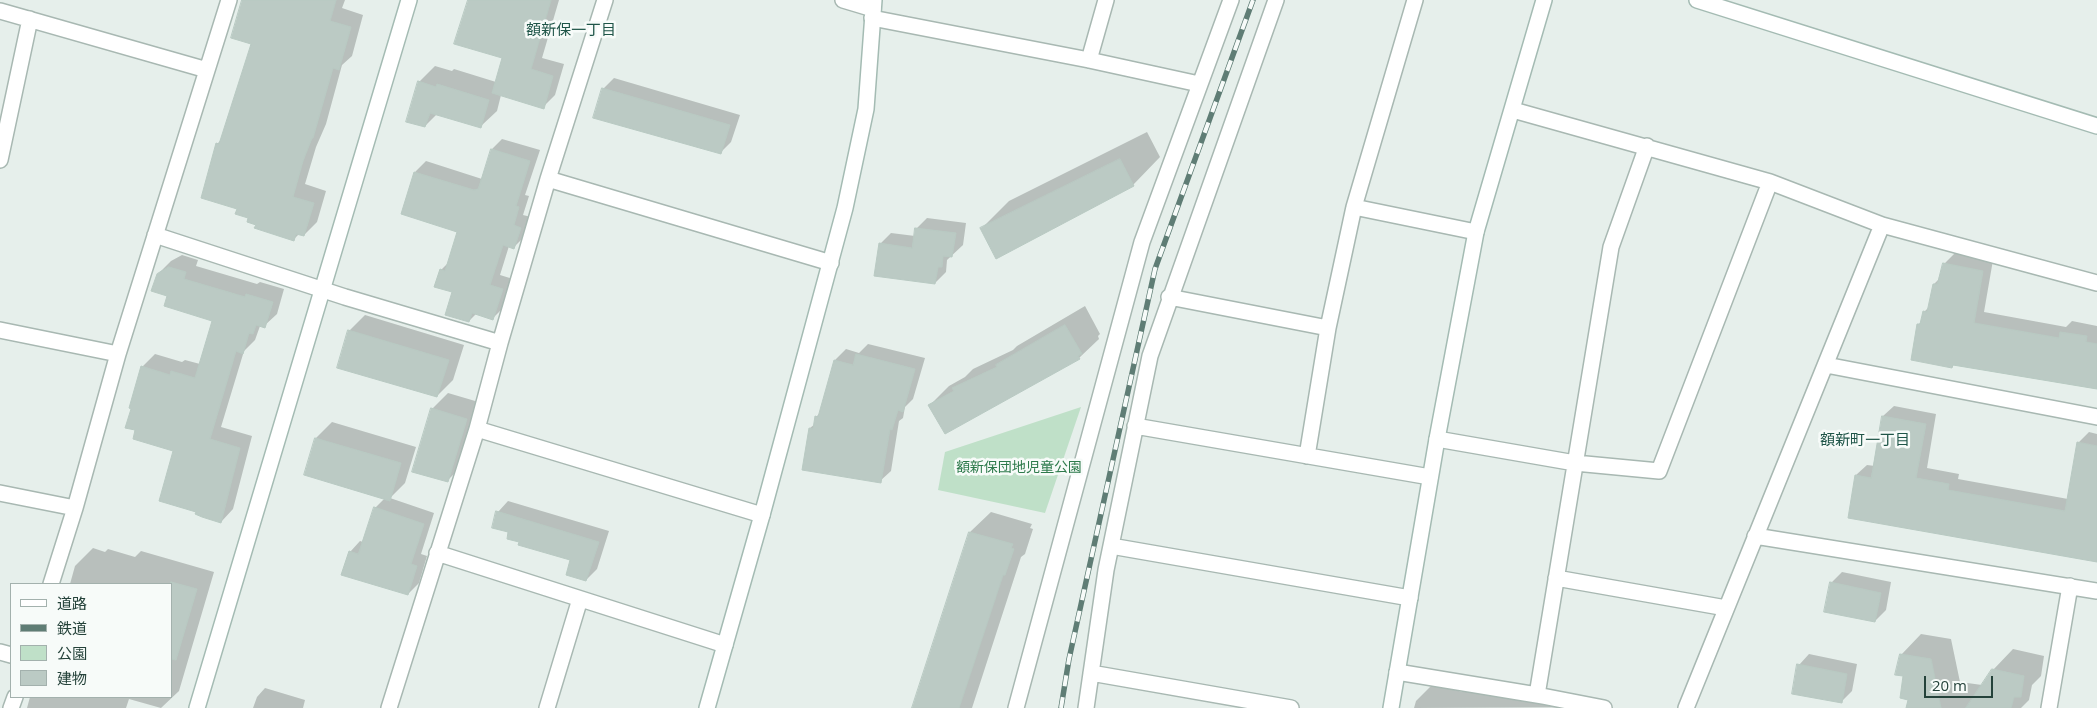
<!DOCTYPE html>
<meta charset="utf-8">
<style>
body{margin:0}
#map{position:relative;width:2097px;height:708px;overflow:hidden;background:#e6efeb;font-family:"Open Sans","Noto Sans JP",sans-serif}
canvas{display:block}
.legend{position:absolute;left:10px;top:583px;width:162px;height:115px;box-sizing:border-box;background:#f7fbf9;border:1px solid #a3b1ad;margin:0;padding:6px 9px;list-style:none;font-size:15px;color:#24423a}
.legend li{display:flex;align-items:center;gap:10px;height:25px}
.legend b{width:25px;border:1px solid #a3b1ad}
.scale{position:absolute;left:1924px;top:676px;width:69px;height:22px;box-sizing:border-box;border:2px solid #24423a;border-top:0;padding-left:6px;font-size:15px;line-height:18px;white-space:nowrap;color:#24423a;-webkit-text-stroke:4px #f7fbf9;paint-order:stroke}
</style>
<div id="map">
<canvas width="2097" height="708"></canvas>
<ul class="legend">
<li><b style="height:6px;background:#fff"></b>道路</li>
<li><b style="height:6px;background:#5f7d75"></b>鉄道</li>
<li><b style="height:14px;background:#bfe0c8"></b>公園</li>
<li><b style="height:14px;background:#bbcac4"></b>建物</li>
</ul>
<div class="scale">20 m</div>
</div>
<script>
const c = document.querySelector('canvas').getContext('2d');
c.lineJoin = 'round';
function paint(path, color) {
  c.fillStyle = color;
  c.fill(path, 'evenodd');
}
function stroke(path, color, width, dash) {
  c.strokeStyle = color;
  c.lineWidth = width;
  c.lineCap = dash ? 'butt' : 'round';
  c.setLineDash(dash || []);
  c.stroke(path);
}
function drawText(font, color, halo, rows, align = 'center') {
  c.font = font + ' "Open Sans","Noto Sans JP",sans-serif';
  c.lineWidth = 5;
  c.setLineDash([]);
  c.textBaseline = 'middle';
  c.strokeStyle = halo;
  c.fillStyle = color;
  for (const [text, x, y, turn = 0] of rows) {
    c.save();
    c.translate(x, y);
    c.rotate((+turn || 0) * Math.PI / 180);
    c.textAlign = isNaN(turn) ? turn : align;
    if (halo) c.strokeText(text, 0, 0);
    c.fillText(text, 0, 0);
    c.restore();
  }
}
paint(new Path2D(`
 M 1081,407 L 1045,513 L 938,490 L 945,452 Z`), '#bfe0c8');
paint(new Path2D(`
 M 245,0 L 345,0 L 342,8 L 363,15 L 352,56 L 342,65 L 326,124 L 316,147 L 305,184 L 326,191 L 317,222 L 304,235 L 299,234 L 294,239 L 257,224 L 239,208 L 217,144 L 222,139 L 252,43 Z
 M 469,0 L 559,0 L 542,58 L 564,64 L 555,95 L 543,107 L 501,95 L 497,111 L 481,126 L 437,114 L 425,126 L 419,82 L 435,66 L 452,71 L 454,69 L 496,82 L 503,57 Z
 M 614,78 L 740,115 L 731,142 L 720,153 L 603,89 Z
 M 1147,132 L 1160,157 L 1133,185 L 982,228 L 1009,201 Z
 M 502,139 L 540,150 L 525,195 L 529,196 L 523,215 L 531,217 L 524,237 L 514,247 L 509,246 L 500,275 L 513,279 L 503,308 L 493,318 L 477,313 L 469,321 L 441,270 L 449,262 L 458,231 L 402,214 L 415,172 L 426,161 L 482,179 L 492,149 Z
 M 927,218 L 966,223 L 963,245 L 947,260 L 946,272 L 935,283 L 880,244 L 891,233 L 915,236 L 916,229 Z
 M 1955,253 L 1993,260 L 1984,312 L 2066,327 L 2072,321 L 2097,326 L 2097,388 L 1954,364 L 1952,367 L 1918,325 L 1922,321 L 1924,312 L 1930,306 L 1934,284 L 1940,278 L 1944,264 Z
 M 182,255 L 198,260 L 196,266 L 257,284 L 260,282 L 284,289 L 277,314 L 264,326 L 260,326 L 255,340 L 244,351 L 221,427 L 252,436 L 233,509 L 221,522 L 175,450 L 142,367 L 155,354 L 182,362 L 185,360 L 200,364 L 214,320 L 168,295 L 158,274 L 171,261 Z
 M 1085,306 L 1100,334 L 1098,336 L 1099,339 L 1079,358 L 930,405 L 949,386 L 965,377 L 973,369 L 1013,350 L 1017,346 Z
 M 365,315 L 464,345 L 453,380 L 437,396 L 349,331 Z
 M 868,344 L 925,358 L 913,399 L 905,407 L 903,418 L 899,421 L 891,471 L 880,481 L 810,428 L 815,424 L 816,417 L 820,413 L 835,360 L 846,349 L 859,353 Z
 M 448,393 L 482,403 L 463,465 L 447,481 L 432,409 Z
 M 1894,406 L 1936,414 L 1927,468 L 1959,474 L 1958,479 L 2068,499 L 2078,443 L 2089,432 L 2097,434 L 2097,560 L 1856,475 L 1867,465 L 1875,466 L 1883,416 Z
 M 332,422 L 416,447 L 405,483 L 390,498 L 434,513 L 421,554 L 427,556 L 419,583 L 408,594 L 350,552 L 360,541 L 363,542 L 375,508 L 385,498 L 316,438 Z
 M 508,501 L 609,531 L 597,569 L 586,580 L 571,559 L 520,541 L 510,532 L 498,512 Z
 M 991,512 L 1032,524 L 1030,528 L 1033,529 L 1025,554 L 1021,557 L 972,708 L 913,708 L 970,532 Z
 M 93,548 L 105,552 L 108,549 L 135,557 L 141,551 L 214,572 L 179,691 L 161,708 L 129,699 L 126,708 L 27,708 L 30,697 L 171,697 L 171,584 L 70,584 L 75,566 Z
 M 1842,572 L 1891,582 L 1886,610 L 1875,621 L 1831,583 Z
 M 1921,634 L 1951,639 L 1960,682 L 1982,685 L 1993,670 L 2013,649 L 2044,656 L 2041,676 L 2032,685 L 2029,700 L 2021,708 L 1908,708 L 1910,699 L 1901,655 Z
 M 1809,654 L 1857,664 L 1852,691 L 1841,702 L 1799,665 Z
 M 1432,685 L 1463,692 L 1469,687 L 1613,707 L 1414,708 L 1416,701 Z
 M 265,688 L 305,700 L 303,708 L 253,708 L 257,697 Z`), '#0003');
const building = new Path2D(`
 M 242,0 L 336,0 L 330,21 L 351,27 L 339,70 L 333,68 L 313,138 L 312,138 L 303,161 L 293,197 L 314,203 L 304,236 L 296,234 L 294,241 L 254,228 L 256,225 L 247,222 L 248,218 L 235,214 L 237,209 L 201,198 L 216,143 L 219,144 L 251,44 L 231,38 Z
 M 468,0 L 551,0 L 531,69 L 553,76 L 544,109 L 492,93 L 502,58 L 454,44 Z
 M 418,81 L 436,87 L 437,84 L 489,100 L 481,128 L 430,113 L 425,127 L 406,122 Z
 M 602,88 L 730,125 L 721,154 L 593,118 Z
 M 491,149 L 530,161 L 516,206 L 519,207 L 514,225 L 521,228 L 514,249 L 503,245 L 490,285 L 503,289 L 493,320 L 472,313 L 469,322 L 445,315 L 452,292 L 434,287 L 440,269 L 445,271 L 457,232 L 401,214 L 414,172 L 474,190 L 478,189 Z
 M 1120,159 L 1134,186 L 996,259 L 980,228 Z
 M 915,228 L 956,233 L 952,257 L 943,256 L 942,267 L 938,267 L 935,284 L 874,276 L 879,243 L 912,248 Z
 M 1943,263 L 1983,271 L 1974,323 L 2059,338 L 2060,332 L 2087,336 L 2086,342 L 2097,344 L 2097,389 L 1953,365 L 1952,368 L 1911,360 L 1917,324 L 1920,324 L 1923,311 L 1927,312 L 1933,284 L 1937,284 Z
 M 169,267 L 186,272 L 184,279 L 245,297 L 246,294 L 273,302 L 265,328 L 256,325 L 253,334 L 249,333 L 243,354 L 236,351 L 210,439 L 240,448 L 221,523 L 202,517 L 195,514 L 196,512 L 159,501 L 173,451 L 133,439 L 135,430 L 125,428 L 131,409 L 129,408 L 141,366 L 170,375 L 171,371 L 195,378 L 212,321 L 164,306 L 167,296 L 151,291 L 157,274 Z
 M 1065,325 L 1082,354 L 1078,356 L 1080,359 L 945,434 L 928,405 L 954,391 L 952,388 L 997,367 L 996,365 Z
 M 348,330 L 449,360 L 437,397 L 337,368 Z
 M 856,354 L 915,369 L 903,412 L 898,410 L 892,430 L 890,429 L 881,483 L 802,470 L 809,428 L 813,429 L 815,416 L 818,417 L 834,360 L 853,365 Z
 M 431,408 L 467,419 L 448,482 L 412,472 Z
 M 1882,416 L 1926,424 L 1916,478 L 1949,484 L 1948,490 L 2065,511 L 2077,442 L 2097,446 L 2097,562 L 1848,518 L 1855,475 L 1871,478 Z
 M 315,438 L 401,463 L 390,501 L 304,475 Z
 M 374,507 L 424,524 L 411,564 L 417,566 L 408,595 L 341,575 L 349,551 L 358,554 Z
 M 496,511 L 599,542 L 586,581 L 566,575 L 570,560 L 518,545 L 519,542 L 507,539 L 508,532 L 492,528 Z
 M 969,532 L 1013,544 L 1011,548 L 1014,549 L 1005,575 L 1003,575 L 959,708 L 912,708 Z
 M 171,582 L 197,589 L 176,660 L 171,659 Z
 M 1830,582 L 1881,593 L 1875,622 L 1824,612 Z
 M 1900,654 L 1931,659 L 1941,708 L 1906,708 L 1908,700 L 1900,698 L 1903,676 L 1895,675 Z
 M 1797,664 L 1847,674 L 1842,703 L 1792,694 Z
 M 1992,669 L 2024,676 L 2021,697 L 2014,697 L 2011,708 L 1966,708 Z`);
paint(building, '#bbcac4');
stroke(building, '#b8c9c2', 1);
const street = new Path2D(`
 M 843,0 L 873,9
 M 0,11 L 207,70
 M 872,18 L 1089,60 L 1199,84
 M 1089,60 L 1106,0
 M 1513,110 L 1770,182 L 1882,225 L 1686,708
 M 0,160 L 30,19
 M 548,179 L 831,263
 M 1354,207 L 1415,0
 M 1882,225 L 2097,283
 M 155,235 L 345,297 L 500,343 L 477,429 L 389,708
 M 1169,297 L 1328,328 L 1354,207 L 1476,232
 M 0,330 L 118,354
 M 500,343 L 548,179 L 605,0
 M 1826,365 L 2097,417
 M 1135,426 L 1430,477
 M 477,429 L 762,515
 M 1437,439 L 1575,463 L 1659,471 L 1770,182
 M 1307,456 L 1328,328
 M 0,493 L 75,508
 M 1755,536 L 2097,591
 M 1111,546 L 1410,598
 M 437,553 L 725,645
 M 1556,578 L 1726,608
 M 51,584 L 75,508 L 118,354 L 229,0
 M 0,652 L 11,655
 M 1397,672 L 1543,696
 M 1091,673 L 1291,708
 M 11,708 L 15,697
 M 547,708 L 580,599
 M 1016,708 L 1142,242 L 1231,0
 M 1086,708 L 1106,570 L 1150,356 L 1276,0
 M 1604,708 L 1537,695 L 1611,247 L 1647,146
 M 2049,708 L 2070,586`);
const secondary = new Path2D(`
 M 1697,0 L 2097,126
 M 197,708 L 409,0
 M 707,708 L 762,515 L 845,208 L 866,109 L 874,0
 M 1391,708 L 1437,439 L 1476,232 L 1544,0`);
stroke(street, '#a8b8b2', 18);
stroke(secondary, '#a4bbb3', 18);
stroke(street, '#fff', 15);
stroke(secondary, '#fff', 15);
const rail = new Path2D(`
 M 1061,708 L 1069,659 L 1155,269 L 1253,0`);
stroke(rail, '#5f7d75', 5.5);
stroke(rail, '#f7fbf9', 4, [11]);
drawText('14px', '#2d7a4b', '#f7fbf9', [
 ["額新保団地児童公園",1019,468]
]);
drawText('15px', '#1f5548', '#f7fbf9', [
 ["額新保一丁目",571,31],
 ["額新町一丁目",1865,441]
]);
</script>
